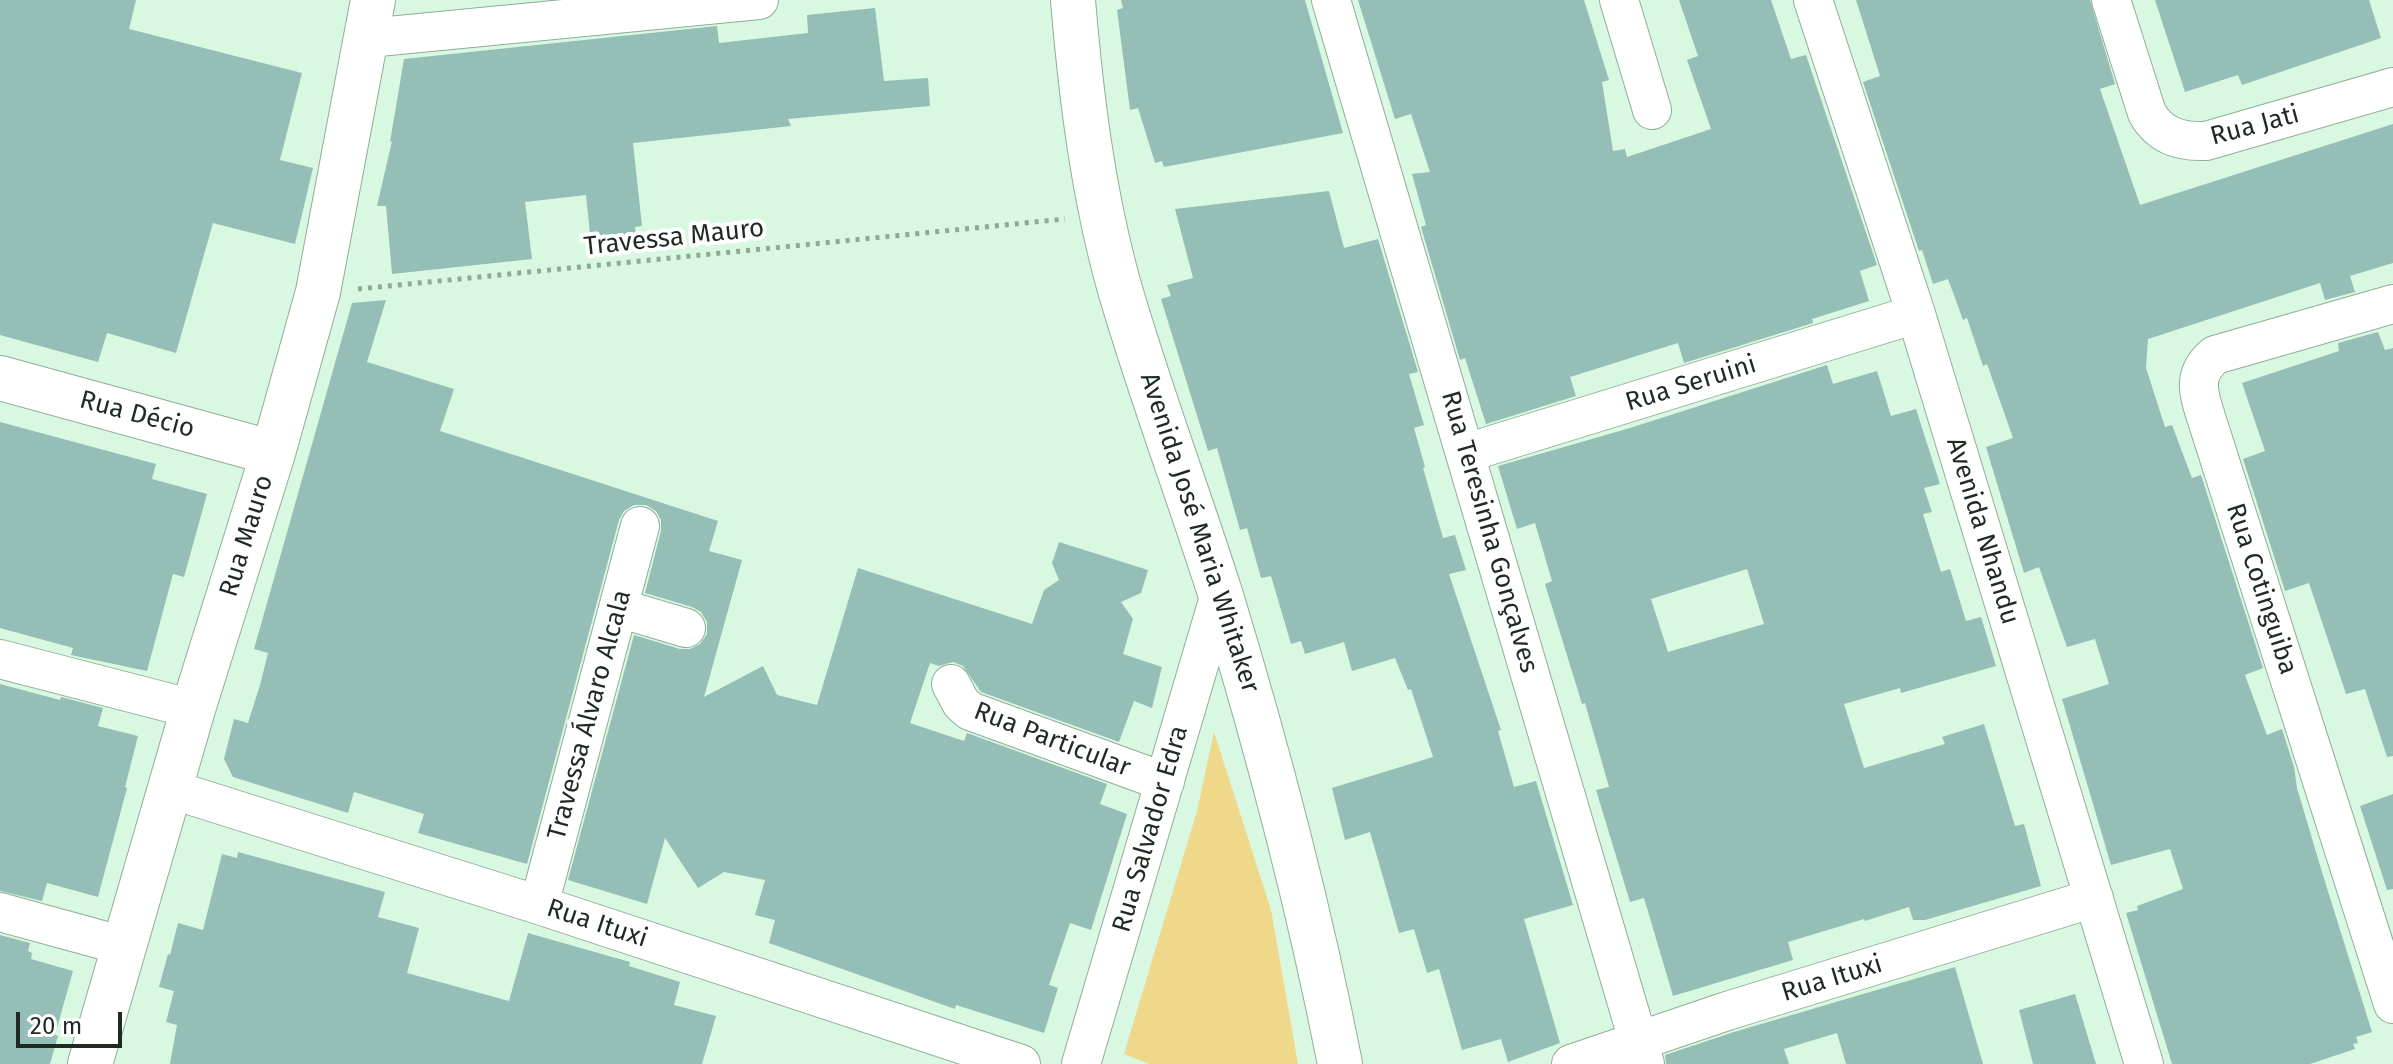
<!DOCTYPE html>
<meta charset="utf-8">
<style>
body{margin:0}
#map{position:relative;width:2393px;height:1064px;overflow:hidden;background:#d9f8e1;font-family:"Fira Sans",sans-serif}
canvas{display:block}
.scale{position:absolute;left:16px;top:1012px;width:106px;height:36px;box-sizing:border-box;border:4px solid #1f2b22;border-top:0;padding-left:10px;font-size:24px;line-height:28px;white-space:nowrap;color:#1f2b22;-webkit-text-stroke:6px #fff;paint-order:stroke}
</style>
<div id="map">
<canvas width="2393" height="1064"></canvas>
<div class="scale">20 m</div>
</div>
<script>
const c = document.querySelector('canvas').getContext('2d');
c.lineJoin = 'round';
function paint(path, color) {
  c.fillStyle = color;
  c.fill(path, 'evenodd');
}
function stroke(path, color, width, dash) {
  c.strokeStyle = color;
  c.lineWidth = width;
  c.lineCap = dash ? 'butt' : 'round';
  c.setLineDash(dash || []);
  c.stroke(path);
}
function drawText(font, color, halo, rows, align = 'center') {
  c.font = font + ' "Fira Sans",sans-serif';
  c.lineWidth = 8;
  c.setLineDash([]);
  c.textBaseline = 'middle';
  c.strokeStyle = halo;
  c.fillStyle = color;
  for (const [text, x, y, turn = 0] of rows) {
    c.save();
    c.translate(x, y);
    c.rotate((+turn || 0) * Math.PI / 180);
    c.textAlign = isNaN(turn) ? turn : align;
    if (halo) c.strokeText(text, 0, 0);
    c.fillText(text, 0, 0);
    c.restore();
  }
}
paint(new Path2D(`
 M 1214,732 L 1271,910 L 1298,1064 L 1149,1064 L 1124,1054 L 1197,811 Z`), '#efd889');
paint(new Path2D(`
 M 0,0 L 136,0 L 129,29 L 302,73 L 280,160 L 313,168 L 295,244 L 213,223 L 176,353 L 107,333 L 98,362 L 0,335 Z
 M 1121,0 L 1305,0 L 1343,133 L 1164,167 L 1162,161 L 1155,163 L 1138,108 L 1130,110 L 1117,10 L 1123,8 Z
 M 1358,0 L 1584,0 L 1609,80 L 1602,82 L 1613,151 L 1625,149 L 1627,157 L 1711,129 L 1687,60 L 1698,56 L 1679,0 L 1771,0 L 1791,59 L 1806,55 L 1877,265 L 1860,271 L 1869,301 L 1812,319 L 1813,323 L 1684,363 L 1678,343 L 1570,377 L 1576,396 L 1486,424 L 1465,358 L 1460,360 L 1421,227 L 1426,225 L 1412,174 L 1430,172 L 1411,114 L 1395,119 Z
 M 1856,0 L 2090,0 L 2115,84 L 2100,89 L 2140,205 L 2393,124 L 2393,263 L 2350,276 L 2355,292 L 2325,300 L 2320,283 L 2148,339 L 2146,368 L 2165,427 L 2172,425 L 2192,478 L 2201,475 L 2263,668 L 2245,675 L 2267,735 L 2282,729 L 2294,767 L 2297,788 L 2322,872 L 2372,1032 L 2356,1037 L 2358,1043 L 2353,1044 L 2355,1049 L 2310,1064 L 2172,1064 L 2126,913 L 2138,910 L 2137,906 L 2183,889 L 2170,849 L 2111,865 L 2062,699 L 2109,684 L 2095,639 L 2067,647 L 2039,567 L 2024,573 L 1986,447 L 2013,438 L 1987,364 L 1983,366 L 1967,318 L 1963,320 L 1948,279 L 1933,284 L 1922,250 L 1919,251 L 1863,82 L 1880,76 Z
 M 2155,0 L 2369,0 L 2381,38 L 2242,85 L 2238,75 L 2185,92 Z
 M 875,8 L 884,81 L 928,78 L 930,106 L 788,119 L 791,126 L 633,143 L 642,226 L 635,227 L 637,249 L 592,253 L 586,195 L 525,202 L 532,259 L 392,274 L 386,206 L 377,206 L 392,141 L 390,142 L 404,59 L 717,26 L 719,43 L 808,33 L 807,15 Z
 M 1329,191 L 1344,248 L 1378,239 L 1418,372 L 1409,374 L 1424,425 L 1414,428 L 1425,467 L 1423,468 L 1443,538 L 1455,535 L 1466,570 L 1449,574 L 1501,730 L 1498,731 L 1514,787 L 1536,781 L 1573,905 L 1524,919 L 1560,1043 L 1508,1062 L 1501,1039 L 1462,1050 L 1439,969 L 1427,973 L 1414,929 L 1399,933 L 1370,832 L 1345,840 L 1332,788 L 1433,757 L 1411,689 L 1408,690 L 1395,658 L 1352,671 L 1344,642 L 1305,654 L 1301,641 L 1291,644 L 1271,576 L 1261,578 L 1247,528 L 1240,530 L 1217,448 L 1208,451 L 1161,299 L 1171,296 L 1167,285 L 1193,278 L 1175,209 Z
 M 386,300 L 367,362 L 454,389 L 440,431 L 718,521 L 709,551 L 742,560 L 704,697 L 763,666 L 777,695 L 817,705 L 858,568 L 1032,624 L 1044,590 L 1059,580 L 1052,563 L 1059,542 L 1148,570 L 1141,593 L 1121,602 L 1133,619 L 1123,654 L 1162,667 L 1152,708 L 1134,701 L 1119,742 L 981,692 L 963,666 L 953,662 L 939,666 L 930,663 L 910,723 L 964,741 L 967,733 L 1107,784 L 1100,804 L 1127,814 L 1091,930 L 1070,923 L 1049,985 L 1058,988 L 1044,1033 L 956,1005 L 955,1009 L 769,943 L 775,920 L 755,915 L 765,880 L 724,872 L 698,888 L 665,838 L 647,904 L 568,880 L 634,635 L 680,649 L 690,649 L 700,644 L 707,634 L 707,622 L 701,612 L 692,607 L 645,593 L 661,531 L 661,520 L 656,511 L 646,505 L 634,505 L 624,511 L 619,520 L 527,864 L 418,833 L 424,814 L 354,792 L 348,813 L 233,777 L 224,759 L 234,719 L 248,723 L 260,685 L 268,653 L 254,649 L 352,303 Z
 M 2378,332 L 2385,350 L 2393,348 L 2393,756 L 2387,757 L 2365,689 L 2346,694 L 2309,583 L 2285,591 L 2243,459 L 2265,451 L 2242,383 L 2339,351 L 2338,343 Z
 M 1827,365 L 1833,384 L 1877,371 L 1891,416 L 1916,409 L 1940,484 L 1924,488 L 1932,512 L 1923,514 L 1941,572 L 1950,569 L 1966,621 L 1981,617 L 1996,666 L 1901,693 L 1900,688 L 1844,704 L 1864,768 L 1945,744 L 1942,737 L 1984,724 L 2015,826 L 2024,824 L 2041,886 L 1925,920 L 1913,920 L 1909,907 L 1865,921 L 1864,919 L 1788,942 L 1793,960 L 1673,996 L 1644,898 L 1630,902 L 1596,790 L 1609,787 L 1585,703 L 1582,704 L 1545,584 L 1552,581 L 1535,523 L 1517,529 L 1498,466 L 1630,428 ZM 1747,569 L 1764,624 L 1668,652 L 1651,599 Z
 M 0,422 L 156,464 L 152,479 L 207,494 L 184,577 L 173,574 L 147,671 L 71,655 L 73,648 L 0,628 Z
 M 0,684 L 60,700 L 61,697 L 103,708 L 98,726 L 138,736 L 125,787 L 127,788 L 98,897 L 47,883 L 42,901 L 0,891 Z
 M 2393,794 L 2393,889 L 2387,890 L 2360,806 Z
 M 238,852 L 385,892 L 378,917 L 419,928 L 407,973 L 509,1001 L 528,933 L 630,962 L 629,966 L 680,982 L 674,1005 L 716,1016 L 702,1064 L 170,1064 L 177,1025 L 166,1022 L 174,991 L 159,987 L 168,954 L 170,955 L 178,923 L 203,930 L 222,854 L 237,858 Z
 M 0,935 L 30,943 L 28,951 L 32,953 L 31,959 L 73,971 L 55,1035 L 58,1036 L 50,1064 L 0,1064 Z
 M 1955,967 L 1983,1064 L 1846,1064 L 1837,1033 L 1784,1049 L 1789,1064 L 1666,1064 L 1665,1055 L 1734,1032 Z
 M 2075,994 L 2096,1064 L 2033,1064 L 2019,1010 Z`), '#95beb6');
const minor = new Path2D(`
 M 1331,0 L 1645,1064
 M 1619,0 L 1652,110
 M 1813,0 L 1916,314 L 2144,1064
 M 2111,0 L 2147,113 C 2160,136 2180,142 2206,141 L 2393,87
 M 368,38 L 759,0
 M 2393,304 L 2215,355 C 2192,374 2198,392 2206,417 L 2393,1004
 M 1466,453 L 1916,314
 M 619,608 L 686,628
 M 0,659 L 193,709
 M 951,684 L 961,703 L 970,711 L 1165,782
 M 170,789 L 539,905 L 1021,1064
 M 539,905 L 640,526
 M 0,912 L 124,946
 M 1081,1064 L 1220,594
 M 1571,1064 L 1727,1011 L 2094,898`);
const tertiary = new Path2D(`
 M 1073,0 C 1081,96 1093,193 1119,286 C 1149,390 1188,492 1221,596 C 1268,750 1309,906 1340,1064
 M 0,378 L 273,453
 M 90,1064 L 193,709 L 273,453 L 318,292 L 373,0`);
stroke(minor, '#90ad97', 40);
stroke(tertiary, '#90ad97', 46);
stroke(new Path2D(`
 M 358,289 L 1065,219`), '#91a897', 5, [4, 6]);
stroke(minor, '#fff', 38);
stroke(tertiary, '#fff', 44);
drawText('26px', '#1f2b22', '#fff', [
 ["Rua Jati",2255,126,-15],
 ["Travessa Mauro",674,238,-6],
 ["Rua Seruini",1691,384,-17],
 ["Rua Décio",137,415,15],
 ["Avenida Nhandu",1982,531,73],
 ["Rua Teresinha Gonçalves",1489,532,74],
 ["Avenida José Maria Whitaker",1199,533,72],
 ["Rua Mauro",247,536,-73],
 ["Rua Cotinguiba",2261,589,72],
 ["Travessa Álvaro Alcala",590,715,-75],
 ["Rua Particular",1052,740,21],
 ["Rua Salvador Edra",1151,829,-74],
 ["Rua Ituxi",597,924,18],
 ["Rua Ituxi",1832,979,-17]
]);
</script>
